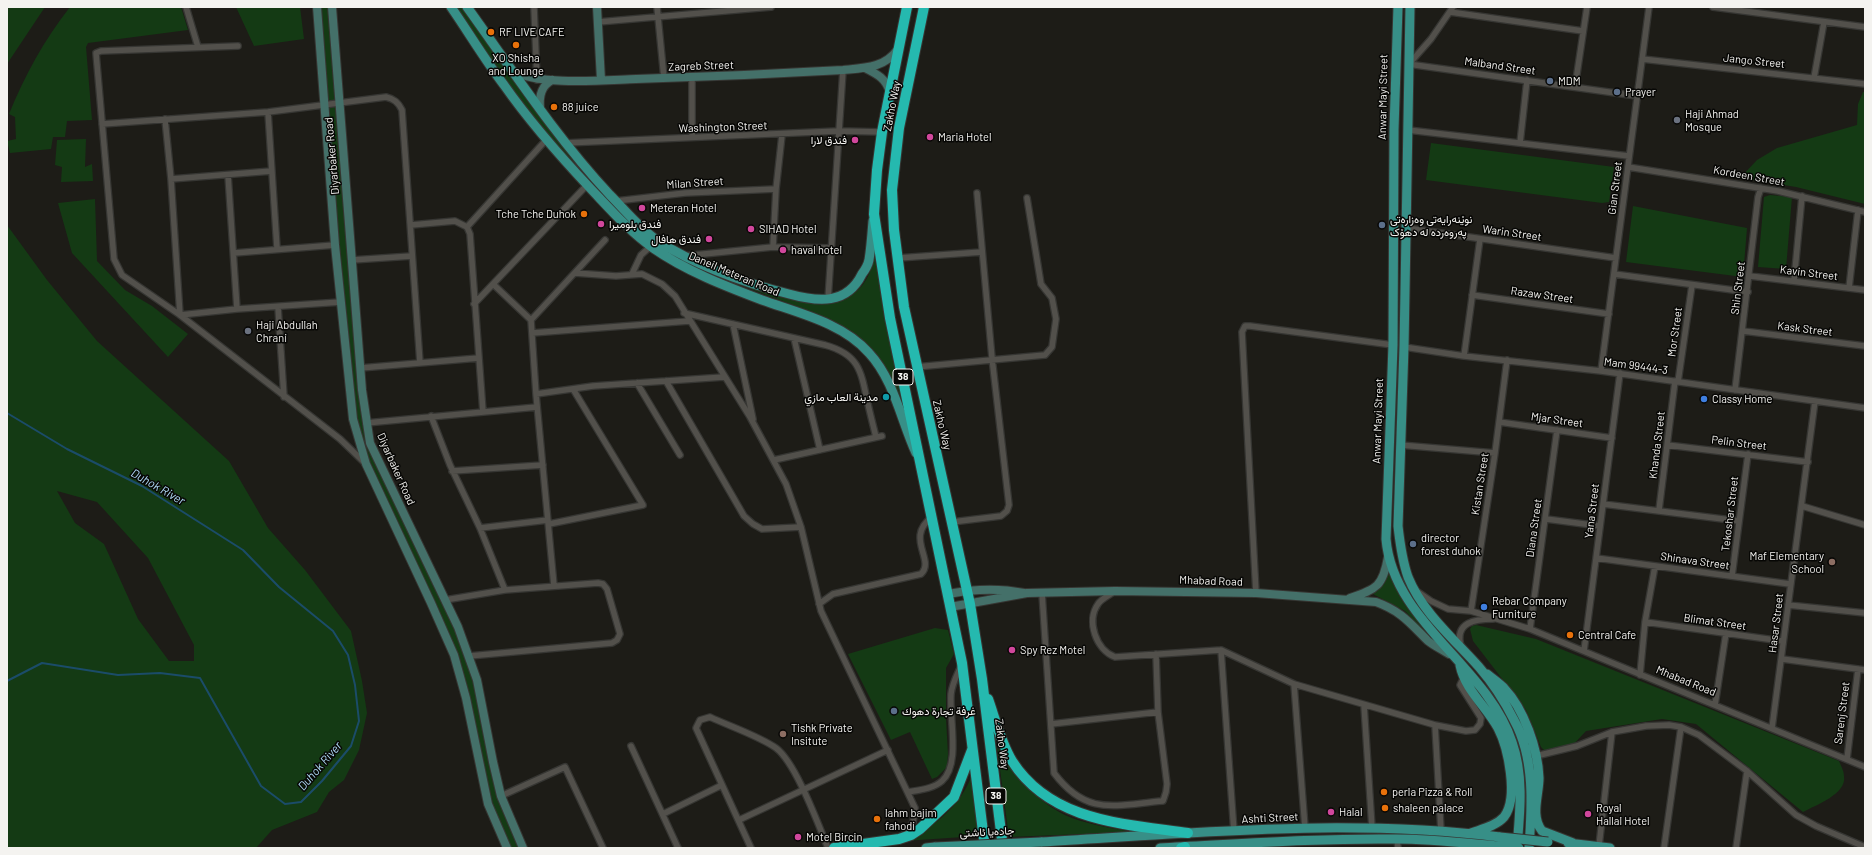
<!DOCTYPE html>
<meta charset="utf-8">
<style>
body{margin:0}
#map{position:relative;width:1872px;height:855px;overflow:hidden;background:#1d1c17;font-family:Barlow,sans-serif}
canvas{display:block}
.frame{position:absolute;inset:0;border:8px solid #f4f3f0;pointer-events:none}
</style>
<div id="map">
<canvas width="1872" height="855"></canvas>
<div class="frame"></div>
</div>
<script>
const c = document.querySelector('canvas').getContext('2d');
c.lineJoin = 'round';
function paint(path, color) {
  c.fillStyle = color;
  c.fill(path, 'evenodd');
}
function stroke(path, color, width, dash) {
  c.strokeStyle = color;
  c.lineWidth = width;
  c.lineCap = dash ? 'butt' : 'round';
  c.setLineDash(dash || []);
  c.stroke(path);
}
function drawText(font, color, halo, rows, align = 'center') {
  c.font = font + ' Barlow,Vazirmatn,sans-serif';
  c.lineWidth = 3;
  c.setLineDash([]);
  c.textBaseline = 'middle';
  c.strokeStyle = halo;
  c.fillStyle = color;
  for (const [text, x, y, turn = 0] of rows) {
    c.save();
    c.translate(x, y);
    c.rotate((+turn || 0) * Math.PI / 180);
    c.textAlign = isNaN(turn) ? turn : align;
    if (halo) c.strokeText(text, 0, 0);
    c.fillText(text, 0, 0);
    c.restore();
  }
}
paint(new Path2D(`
 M 7,7 L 45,7 L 7,64 Z
 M 70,7 L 181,7 L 188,30 L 88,43 L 86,47 L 92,120 L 67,121 L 65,137 L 53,137 L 51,149 L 10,153 L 7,141 L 16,139 L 15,117 L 9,114 C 25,75 44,40 70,7 Z
 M 236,7 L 300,7 L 304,39 L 254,46 Z
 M 317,7 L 332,7 L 370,443 L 469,656 L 493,762 L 523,848 L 507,848 L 488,804 L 454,655 L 366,464 L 353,419 Z
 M 453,7 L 466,7 L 491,43 L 631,219 L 683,256 L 679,263 L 633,231 L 533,122 Z
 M 1863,92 L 1865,92 L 1865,204 L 1796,187 L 1740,178 L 1757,160 L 1777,148 L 1857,125 L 1858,104 Z
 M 86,139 L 85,167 L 92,164 L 93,181 L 61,182 L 62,167 L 55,165 L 57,140 Z
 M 1431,143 L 1614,167 L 1609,202 L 1602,203 L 1426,180 Z
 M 1770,195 L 1792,197 L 1786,269 L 1758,267 L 1764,197 Z
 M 95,199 L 97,261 L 125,290 L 152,306 L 188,334 L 168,357 L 72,253 L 58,203 Z
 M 1633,206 L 1747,228 L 1743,277 L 1626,262 Z
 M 7,225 L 47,280 L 97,341 L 229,461 L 268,528 L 305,570 L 351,631 L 362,681 L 367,713 L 359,750 L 344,780 L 329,792 L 317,812 L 272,830 L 256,848 L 7,848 ZM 57,491 L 97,502 L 148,558 L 194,645 L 194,661 L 169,661 L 138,619 L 104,544 L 75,523 Z
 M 873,249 L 904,412 L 887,372 L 846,328 L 817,314 L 705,272 L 705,269 L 806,303 C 830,305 858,300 869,274 C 872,266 872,257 873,249 Z
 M 1389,571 C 1398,597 1417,618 1433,641 L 1405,611 L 1371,593 L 1384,584 Z
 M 1476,625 L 1536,639 L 1839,761 C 1841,766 1844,771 1844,776 C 1847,794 1816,805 1803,812 L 1696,724 L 1662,719 L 1586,731 L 1572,746 L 1545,751 L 1541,747 L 1526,710 L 1473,641 L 1470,629 L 1472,626 Z
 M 935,628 L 948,630 L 954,654 L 946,668 L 946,719 L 948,754 L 947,767 L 937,777 L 932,779 L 910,732 L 891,740 L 848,654 Z
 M 997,747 C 1015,776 1039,805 1072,818 C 1091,825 1112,828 1132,832 L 1009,837 Z
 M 972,775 L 978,836 L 904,841 C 934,827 960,807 972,775 Z`), '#143a14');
stroke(new Path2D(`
 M 7,413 L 67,449 L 142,486 L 243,550 L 279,587 L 333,631 L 348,655 L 355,685 L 359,721 L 351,746 L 322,781 L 301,802 L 285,804 L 261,786 L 200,678 L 160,673 L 118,675 L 42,663 L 7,681`), '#1b4c69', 2);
const street = new Path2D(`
 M 186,7 L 198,47
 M 534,7 L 537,80
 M 657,7 L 664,78
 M 1713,7 L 1865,27
 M 1450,12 L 1583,31
 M 598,22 L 771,7
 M 238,46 L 101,51 L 96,53 L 114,259 L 122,275 L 180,315 L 340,439 L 366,464
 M 1642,59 L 1865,84
 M 1408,64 L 1637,96
 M 1409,64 L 1431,39 L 1453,7
 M 692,78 L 692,137
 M 1814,78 L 1824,22
 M 1575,87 L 1587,7
 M 268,112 L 277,248
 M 165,119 L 171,179 L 180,315 L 237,309 L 341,302
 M 102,124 L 268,112 L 386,97 C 394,99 398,102 402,110 L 420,363
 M 1408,130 L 1629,156
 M 565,143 L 839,131 L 882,132
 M 1520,143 L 1527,80
 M 1628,167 L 1778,191 L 1865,212
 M 228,175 L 237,309
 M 171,179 L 272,171
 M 616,201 L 685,193 L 776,189
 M 411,225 L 455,221 L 467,227 L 470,234 L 483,412
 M 467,227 L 546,140
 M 1406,228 L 1616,258
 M 773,247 L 776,189 L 782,135
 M 234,253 L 335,245
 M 684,256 L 773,247 L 831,248
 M 898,258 L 982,252
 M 352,260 L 412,256
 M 575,273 L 616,276 L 642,274 L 662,284 L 675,296 L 750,417 L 786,484 L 801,527 L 821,611 L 915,808 L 913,822 L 904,835
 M 632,274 L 641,255 L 651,246
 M 1614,274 L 1748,292
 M 1750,276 L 1865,290
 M 1794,281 L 1802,196
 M 493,284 L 531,320 L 536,394 L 554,586
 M 1849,288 L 1858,210
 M 1472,295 L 1609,314
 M 828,300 L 843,70
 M 474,304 L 587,185
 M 278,307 L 284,397
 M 684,313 L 825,345 C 858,354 861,370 867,400 C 870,413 873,425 876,437
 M 531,320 L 605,240
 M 733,324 L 753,419
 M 1743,331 L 1865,346
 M 532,333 L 689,321
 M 794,338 L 820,450
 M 1404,347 L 1464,356 L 1601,371 L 1865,408
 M 1464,356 L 1480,239
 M 916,367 L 1045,355 L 1052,347 L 1056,319 L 1052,298 L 1041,284 L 1027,198
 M 360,368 L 479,358
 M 1601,371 L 1649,7
 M 666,381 L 744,516 L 753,524 L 762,529 L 801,527
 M 1678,382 L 1692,285
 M 637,383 L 680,455
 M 1735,390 L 1758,197 L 1761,188
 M 536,394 L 593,386 L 724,377
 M 431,416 L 450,465 L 480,528 L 505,590
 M 1499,422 L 1612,438
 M 366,423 L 537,407
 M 1400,445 L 1495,453
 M 1667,445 L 1808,462
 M 774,460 L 882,436
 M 452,471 L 543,465
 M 1603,504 L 1739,521
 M 1802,506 L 1865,525
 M 1659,510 L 1675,381
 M 1546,519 L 1600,526
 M 952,522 L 1001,516 L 1007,511 L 1009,505 L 992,358 L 977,193
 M 549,524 L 643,505 L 573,389
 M 480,528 L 548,520
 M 1596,558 L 1790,584
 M 1732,576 L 1748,454
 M 1115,591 C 1110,595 1101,599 1098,604 C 1086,621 1096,650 1115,657 L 1221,650 L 1294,684 L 1435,725 L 1466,731 L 1475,730 L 1480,724 L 1481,718 L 1460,685 L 1463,679
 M 1418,592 L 1431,601 L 1448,609 L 1471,611 L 1530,629 L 1865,767
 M 1042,593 L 1054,773 C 1087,817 1115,805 1163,801 L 1166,792 L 1167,784 L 1158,712 L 1156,654
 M 1256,593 L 1242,332 L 1245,326 L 1250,326 L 1393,345
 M 445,600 L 505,590 L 598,583 L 603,584 L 607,589 L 620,634 L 617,640 L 612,643 L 469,656
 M 819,604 L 833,594 L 921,574 C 936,560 904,538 932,517
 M 1788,605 L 1865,613
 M 1471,611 L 1495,453 L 1507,360
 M 1645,622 L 1782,641
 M 1530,629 L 1557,430
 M 1461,646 C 1454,622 1476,619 1493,619
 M 1221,650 L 1234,832
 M 1584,651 L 1620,373
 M 1782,659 L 1865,670
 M 1640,675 L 1645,622 L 1655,566
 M 1294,684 L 1305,828
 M 1364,705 L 1372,828
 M 1715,705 L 1726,633
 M 1051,724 L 1158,712
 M 1435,725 L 1441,831
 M 1772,728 L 1815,401
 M 631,746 L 678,848
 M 1536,756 L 1577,746 L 1612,732 L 1646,726 L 1669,725 L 1681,727 L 1699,735 L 1747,771 L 1796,815 L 1816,826 L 1865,847
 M 1847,759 L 1858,669
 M 908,792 C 919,790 933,789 942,781 C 961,764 949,718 951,694 C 952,684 957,675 961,666
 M 501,796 L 565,767 L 603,848
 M 663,814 L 722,785
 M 739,820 L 888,750
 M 1397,839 L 1398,848
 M 1599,846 L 1612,732
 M 751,848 L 696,728 L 700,720 L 710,717 C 729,726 759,736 776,748 C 796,763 818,824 828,848
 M 1664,848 L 1681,727
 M 1736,848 L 1747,771`);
const secondary = new Path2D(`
 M 317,7 L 335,245 L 353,419 L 366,464 L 431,603 L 454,655 L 466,698 L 488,804 L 507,848
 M 332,7 L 362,390 L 370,443 L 458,627 L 477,680 L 493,762 L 501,796 L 523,848
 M 597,7 L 601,80
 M 865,68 C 877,74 887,79 890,93
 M 513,71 C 539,86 605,80 636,79 C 705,77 774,74 843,70 C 864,68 885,68 898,49
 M 540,108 C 539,96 541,86 552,80
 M 948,594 C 973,589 999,588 1024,593
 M 1350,598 C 1377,589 1383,586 1388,557
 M 950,607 L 1027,593 L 1115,591 L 1256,593 L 1376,602 C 1401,611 1410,623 1428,641 C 1434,646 1443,650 1449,654`);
const primary = new Path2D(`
 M 451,7 C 469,33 485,60 504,85 C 530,122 559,155 590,188 C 610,209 629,231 653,248 C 686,271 725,286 762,300 C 798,313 843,323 869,353 C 894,380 901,420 916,453
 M 467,7 C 513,71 556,137 610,195 C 625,210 640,229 658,241 C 697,266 745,283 789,294 C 818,302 847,305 862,274 C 865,270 868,265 869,260 C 871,248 872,234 873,221
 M 1398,7 L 1394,129 L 1393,345 L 1386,539 C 1393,622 1487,666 1512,742 C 1524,776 1520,812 1517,847
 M 1410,7 L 1404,347 L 1398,526 C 1400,544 1402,560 1408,577 C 1422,612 1454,639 1479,667 C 1492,682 1505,702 1514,720 C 1535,758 1532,806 1529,848
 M 1460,665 C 1465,690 1486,706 1498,728 C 1508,747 1519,798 1504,817 C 1496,826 1482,829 1471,833
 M 1487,674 C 1493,679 1499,683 1504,688 C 1524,709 1538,749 1539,778 C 1539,795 1530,816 1542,831 L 1573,843
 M 1041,842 C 1193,833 1347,818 1500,837
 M 1568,843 L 1610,848
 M 926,848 L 935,847
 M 1160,848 C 1239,844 1317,838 1396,839 C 1431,839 1465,843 1499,846`);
const highway = new Path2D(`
 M 907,7 L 882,132 L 877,170 L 874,214 L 890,318 L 962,663 L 985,848
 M 924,7 L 899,128 L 892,190 L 894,230 L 904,307 L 970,604 L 982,679 L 1003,848
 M 988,699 C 995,719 1001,743 1012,761 C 1051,822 1125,824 1188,833
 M 834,848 L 899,839 L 911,835 L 920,829 L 954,797 L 972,750
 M 1181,848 L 1185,847`);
stroke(street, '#363633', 8);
stroke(secondary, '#363633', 10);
stroke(primary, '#363633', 11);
stroke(highway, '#363633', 12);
stroke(street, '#52504b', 5.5);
stroke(secondary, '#447069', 8);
stroke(primary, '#378f87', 9);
stroke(highway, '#25b9af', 10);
const primaryBridge = new Path2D(`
 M 1500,837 L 1548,842
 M 1499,846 L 1519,848
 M 935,847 L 1041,842`);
stroke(primaryBridge, '#363633', 11, []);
stroke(primaryBridge, '#378f87', 9);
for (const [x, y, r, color] of [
 [491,32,4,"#e8710a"],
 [516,45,4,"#e8710a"],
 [1550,81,4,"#5c6f8a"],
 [1617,92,4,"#5c6f8a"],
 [554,107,4,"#e8710a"],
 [1677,120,4,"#6b7280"],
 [930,137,4,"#d1479c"],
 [855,140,4,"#d1479c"],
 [642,208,4,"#d1479c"],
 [584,214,4,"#e8710a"],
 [601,224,4,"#d1479c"],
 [1382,225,4,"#5c6f8a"],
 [751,229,4,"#d1479c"],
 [709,239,4,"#d1479c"],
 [783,250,4,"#d1479c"],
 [248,331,4,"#6b7280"],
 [886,397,4,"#0f9aa8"],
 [1704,399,4,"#3f7fe0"],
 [1413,544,4,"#5c6f8a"],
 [1832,562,4,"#8d6e63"],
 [1484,607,4,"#3f7fe0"],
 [1570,635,4,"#e8710a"],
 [1012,650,4,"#d1479c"],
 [894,711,4,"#5c6f8a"],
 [783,734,4,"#8d6e63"],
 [1384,792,4,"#e8710a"],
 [1385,808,4,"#e8710a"],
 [1331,812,4,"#d1479c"],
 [1588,814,4,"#d1479c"],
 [877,819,4,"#e8710a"],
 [798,837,4,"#d1479c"]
]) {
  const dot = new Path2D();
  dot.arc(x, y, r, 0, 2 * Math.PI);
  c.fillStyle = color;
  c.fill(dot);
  stroke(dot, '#070705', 1.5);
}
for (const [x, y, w] of [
 [903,377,20],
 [996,796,20]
]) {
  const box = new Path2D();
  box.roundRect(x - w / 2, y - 8, w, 16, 3);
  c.fillStyle = '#070705';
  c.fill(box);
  stroke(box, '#f4f3f0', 1);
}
drawText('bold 10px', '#f4f3f0', null, [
 ["38",903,377],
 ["38",996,796]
]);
drawText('11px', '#f4f3f0', '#070705', [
 ["RF LIVE CAFE",499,32],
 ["XO Shisha",516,58,"center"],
 ["and Lounge",516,71,"center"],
 ["MDM",1558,81],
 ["Prayer",1625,92],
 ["88 juice",562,107],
 ["Haji Ahmad",1685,114],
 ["Mosque",1685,127],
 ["Maria Hotel",938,137],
 ["فندق لارا",847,140,"right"],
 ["Meteran Hotel",650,208],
 ["Tche Tche Duhok",576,214,"right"],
 ["نوێنەرایەتی وەزارەتی",1390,219],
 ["پەروەردە لە دهۆک",1390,232],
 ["فندق بلوميرا",609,224],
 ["SIHAD Hotel",759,229],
 ["فندق هافال",701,239,"right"],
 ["haval hotel",791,250],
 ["Haji Abdullah",256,325],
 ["Chrani",256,338],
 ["مدينة العاب مازي",878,397,"right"],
 ["Classy Home",1712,399],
 ["director",1421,538],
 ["forest duhok",1421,551],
 ["Maf Elementary",1824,556,"right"],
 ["School",1824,569,"right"],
 ["Rebar Company",1492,601],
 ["Furniture",1492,614],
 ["Central Cafe",1578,635],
 ["Spy Rez Motel",1020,650],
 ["غرفة تجارة دهوك",902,711],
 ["Tishk Private",791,728],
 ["Insitute",791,741],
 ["perla Pizza & Roll",1392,792],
 ["shaleen palace",1393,808],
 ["Royal",1596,808],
 ["Hallal Hotel",1596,821],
 ["Halal",1339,812],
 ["lahm bajim",885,813],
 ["fahodi",885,826],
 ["Motel Bircin",806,837]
], 'left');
drawText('11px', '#f4f3f0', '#070705', [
 ["Jango Street",1754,61,6],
 ["Zagreb Street",701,66,-2],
 ["Malband Street",1500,66,8],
 ["Anwar Mayi Street",1383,97,-89],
 ["Zakho Way",892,106,-79],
 ["Washington Street",723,127,-2],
 ["Diyarbaker Road",332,156,-95],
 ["Kordeen Street",1749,176,10],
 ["Milan Street",695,183,-4],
 ["Gian Street",1615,188,-83],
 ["Warin Street",1512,233,8],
 ["Kavin Street",1809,273,7],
 ["Daneil Meteran Road",734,274,23],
 ["Shin Street",1738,288,-83],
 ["Razaw Street",1542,295,8],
 ["Kask Street",1805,329,7],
 ["Mor Street",1675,332,-82],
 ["Mam 99444-3",1636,366,8],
 ["Mjar Street",1557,420,8],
 ["Anwar Mayi Street",1378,421,-88],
 ["Zakho Way",942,425,77],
 ["Pelin Street",1739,443,7],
 ["Khanda Street",1657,445,-83],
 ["Diyarbaker Road",396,469,66],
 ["Kistan Street",1480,484,-81],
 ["Yana Street",1592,511,-83],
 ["Tekoshar Street",1730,514,-83],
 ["Diana Street",1534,528,-82],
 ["Shinava Street",1695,561,8],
 ["Mhabad Road",1211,581,2],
 ["Blimat Street",1715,622,8],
 ["Hasar Street",1776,623,-83],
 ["Mhabad Road",1686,681,22],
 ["Sarenj Street",1842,713,-83],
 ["Zakho Way",1002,744,83],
 ["Ashti Street",1270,818,-3],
 ["جادەیا ئاشتی",987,832,-3]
]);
drawText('italic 12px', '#b0dbf7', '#070705', [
 ["Duhok River",158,487,30],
 ["Duhok River",320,766,-49]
]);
</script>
